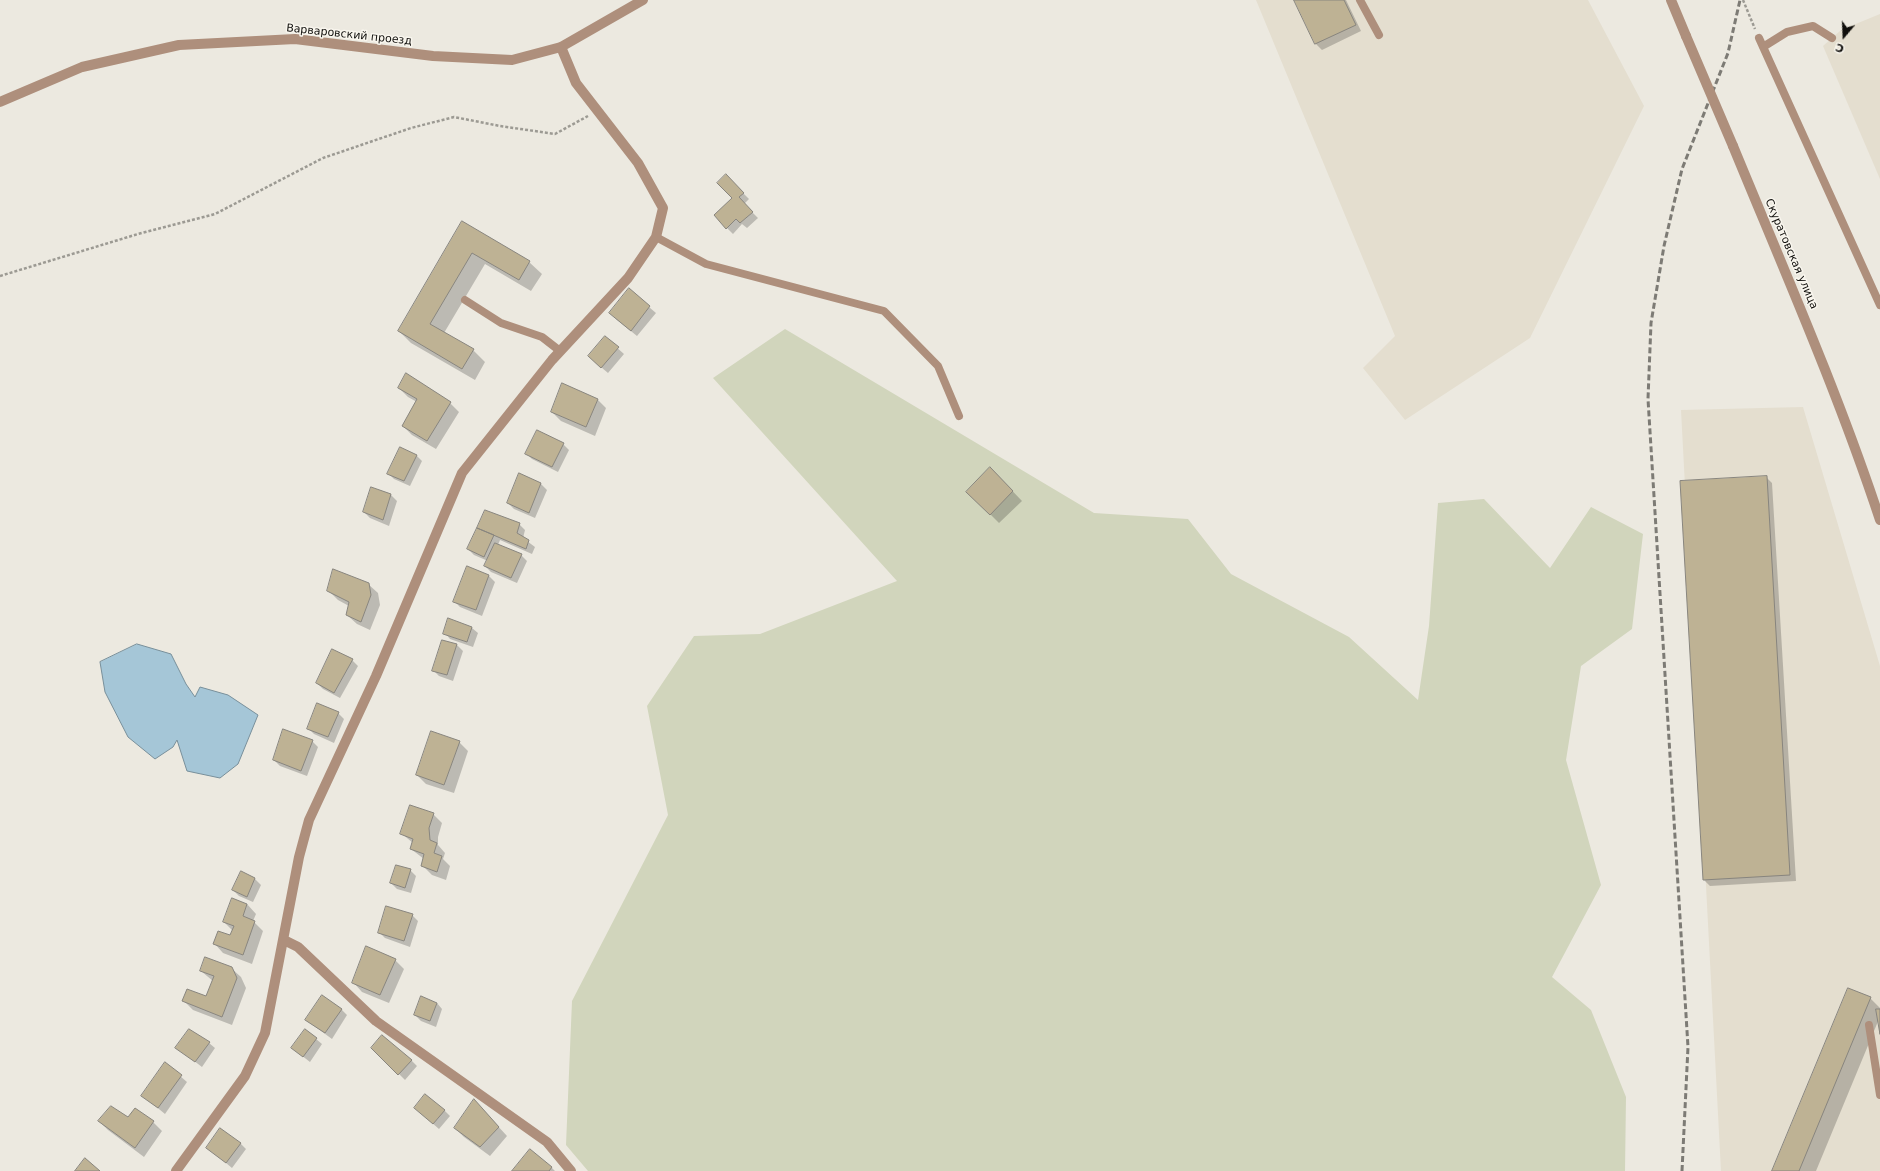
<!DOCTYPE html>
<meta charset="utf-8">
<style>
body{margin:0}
#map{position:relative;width:1880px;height:1171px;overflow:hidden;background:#ece9e0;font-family:"DejaVu Sans",sans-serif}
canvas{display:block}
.north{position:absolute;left:1824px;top:16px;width:40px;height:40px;-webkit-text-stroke:3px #f9f6ee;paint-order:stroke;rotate:199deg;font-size:11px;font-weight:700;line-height:16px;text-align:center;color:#100f0c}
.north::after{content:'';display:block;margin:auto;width:14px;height:18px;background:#100f0c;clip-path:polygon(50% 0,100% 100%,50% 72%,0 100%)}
</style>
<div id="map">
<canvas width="1880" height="1171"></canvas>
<div class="north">С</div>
</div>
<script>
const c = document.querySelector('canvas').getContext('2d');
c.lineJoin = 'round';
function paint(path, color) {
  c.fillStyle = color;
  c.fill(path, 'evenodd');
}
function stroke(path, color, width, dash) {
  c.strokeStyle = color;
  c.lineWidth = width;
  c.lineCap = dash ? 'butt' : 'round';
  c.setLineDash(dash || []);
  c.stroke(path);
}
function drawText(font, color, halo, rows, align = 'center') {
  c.font = font + ' "DejaVu Sans",sans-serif';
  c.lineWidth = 3;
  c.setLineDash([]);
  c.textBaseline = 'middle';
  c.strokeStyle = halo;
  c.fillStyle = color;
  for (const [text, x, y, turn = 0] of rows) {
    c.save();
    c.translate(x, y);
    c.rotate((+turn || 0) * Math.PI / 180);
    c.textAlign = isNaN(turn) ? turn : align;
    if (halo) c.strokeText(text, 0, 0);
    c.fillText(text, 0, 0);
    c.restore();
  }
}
paint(new Path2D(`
 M 1256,0 L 1588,0 L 1644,106 L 1530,338 L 1405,420 L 1363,368 L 1395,336 Z
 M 1880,14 L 1880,179 L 1823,46 L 1841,30 Z
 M 1803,407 L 1880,666 L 1880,1171 L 1721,1171 L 1681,410 Z`), '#e4decf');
paint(new Path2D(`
 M 785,329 L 1094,513 L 1188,519 L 1231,574 L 1349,637 L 1418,700 L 1429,626 L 1438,503 L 1484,499 L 1550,568 L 1591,507 L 1643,534 L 1632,629 L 1581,666 L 1566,760 L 1601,885 L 1552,977 L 1591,1010 L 1626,1097 L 1625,1171 L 588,1171 L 566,1145 L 572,1001 L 668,815 L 647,706 L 694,636 L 760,634 L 897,581 L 713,378 Z`), '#d1d5bc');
const water = new Path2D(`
 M 137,644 L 171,654 L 186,684 L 195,697 L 200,687 L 228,695 L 258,715 L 238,764 L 220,778 L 187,771 L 177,740 L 173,747 L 155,759 L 128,737 L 105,692 L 100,662 Z`);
paint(water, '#a5c6d7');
stroke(water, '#788f9a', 1);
paint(new Path2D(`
 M 1295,0 L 1346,0 L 1361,31 L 1322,50 L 1316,44 Z
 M 726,176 L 749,199 L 744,204 L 758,218 L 747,228 L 742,224 L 733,234 L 727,228 L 733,198 Z
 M 462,223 L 529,262 L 542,274 L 531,291 L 485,264 L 444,333 L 473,350 L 485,362 L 475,380 L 411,343 L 399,331 Z
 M 629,290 L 656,313 L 637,336 L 616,319 Z
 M 605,337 L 624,354 L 608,373 L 595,362 Z
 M 399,388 L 450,403 L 459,412 L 436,449 L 412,435 L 403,426 L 417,402 L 408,397 Z
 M 597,399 L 606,408 L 595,436 L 561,421 L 552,412 Z
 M 563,444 L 569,450 L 558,472 L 532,459 L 526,453 Z
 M 416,455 L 422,461 L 410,486 L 394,479 L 389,474 Z
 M 519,474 L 541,484 L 547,490 L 535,518 L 514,509 L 508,503 Z
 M 999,477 L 1022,501 L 999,523 L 967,491 Z
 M 1766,477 L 1772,483 L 1796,881 L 1710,886 L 1704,880 L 1681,481 Z
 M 372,488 L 391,495 L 397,501 L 389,526 L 370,518 L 364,512 Z
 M 486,511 L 519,524 L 525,530 L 523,538 L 535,547 L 532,554 L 500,540 L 498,545 L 521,555 L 527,561 L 517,583 L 491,572 L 485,566 L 488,561 L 474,555 L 468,549 Z
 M 467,568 L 489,576 L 495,582 L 482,616 L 460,607 L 454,601 Z
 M 368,584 L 378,593 L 380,605 L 370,630 L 357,624 L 347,615 L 349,606 L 338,600 L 329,591 Z
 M 472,628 L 478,633 L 473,647 L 450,639 L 445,633 Z
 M 442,641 L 457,645 L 463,651 L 453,681 L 439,676 L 433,670 Z
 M 352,660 L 358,666 L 340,698 L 323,689 L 317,683 Z
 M 338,713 L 344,719 L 334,743 L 314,734 L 308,728 Z
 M 312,741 L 318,747 L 307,776 L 280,766 L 274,760 Z
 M 459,742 L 468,751 L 454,793 L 426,784 L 417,775 Z
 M 433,814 L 442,823 L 438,837 L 438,845 L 445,853 L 443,859 L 450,866 L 446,880 L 432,875 L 423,866 L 424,859 L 411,849 L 413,843 L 401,833 Z
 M 410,870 L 416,876 L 411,893 L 397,889 L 391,883 Z
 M 241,873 L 255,879 L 261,885 L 253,902 L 239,896 L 233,890 Z
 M 233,899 L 247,904 L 256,914 L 253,921 L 263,931 L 252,964 L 223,953 L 214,943 L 231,937 L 233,931 L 224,922 Z
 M 412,915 L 418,921 L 410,947 L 385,938 L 379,932 Z
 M 395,960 L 404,969 L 389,1003 L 362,992 L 353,982 Z
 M 231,968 L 241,977 L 246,988 L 232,1025 L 193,1010 L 184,1001 L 207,997 L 213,981 L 201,971 Z
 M 1870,998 L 1880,1008 L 1880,1028 L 1879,1019 L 1816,1171 L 1773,1171 Z
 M 437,1003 L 442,1009 L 436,1027 L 421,1021 L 415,1015 Z
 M 341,1009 L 347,1015 L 332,1039 L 306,1020 Z
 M 316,1039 L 322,1044 L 310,1062 L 292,1048 Z
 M 209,1043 L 215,1048 L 202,1067 L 177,1048 Z
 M 373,1048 L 411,1060 L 417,1066 L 405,1080 Z
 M 165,1063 L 187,1082 L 165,1114 L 143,1096 Z
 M 474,1100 L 507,1136 L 490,1156 L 464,1137 L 455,1128 Z
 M 415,1108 L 444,1110 L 450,1116 L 439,1129 Z
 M 129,1118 L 153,1122 L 162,1131 L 144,1157 L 108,1130 L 99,1121 Z
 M 240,1143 L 246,1149 L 232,1168 L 208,1148 Z
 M 530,1150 L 552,1168 L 555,1171 L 513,1171 Z`), '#0003');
const building = new Path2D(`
 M 1294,0 L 1344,0 L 1356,25 L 1315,44 Z
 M 726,174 L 744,193 L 739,197 L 753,212 L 740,223 L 736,219 L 726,229 L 714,215 L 732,198 L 717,183 Z
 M 462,221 L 530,261 L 519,280 L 472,253 L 430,324 L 474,349 L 462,369 L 398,331 Z
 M 629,288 L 650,306 L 631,331 L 609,313 Z
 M 605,336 L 619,347 L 601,368 L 588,356 Z
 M 406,373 L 451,402 L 427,441 L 402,426 L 417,399 L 398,388 Z
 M 562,383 L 598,399 L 586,427 L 551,412 Z
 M 537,430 L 564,443 L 552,467 L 525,454 Z
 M 400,447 L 417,455 L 404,481 L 387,474 Z
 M 990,467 L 1013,491 L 990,515 L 966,492 Z
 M 519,473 L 541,483 L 529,513 L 507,503 Z
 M 1767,476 L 1790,875 L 1703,880 L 1680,481 Z
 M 371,487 L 391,494 L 383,520 L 363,512 Z
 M 485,510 L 520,523 L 517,533 L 529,540 L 526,549 L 477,528 Z
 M 477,528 L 494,535 L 484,557 L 467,549 Z
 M 495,543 L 522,554 L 511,578 L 484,566 Z
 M 467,566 L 489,575 L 476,610 L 453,602 Z
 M 333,569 L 369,583 L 371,595 L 361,622 L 346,615 L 349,602 L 327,591 Z
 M 448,618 L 472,627 L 467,642 L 443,634 Z
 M 442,640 L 457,644 L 447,675 L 432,671 Z
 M 332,649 L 353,659 L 334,693 L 316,683 Z
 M 317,703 L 339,712 L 328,737 L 307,729 Z
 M 283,729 L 313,740 L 301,771 L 273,760 Z
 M 431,731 L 460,741 L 444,785 L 416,775 Z
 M 410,805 L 434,813 L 429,828 L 430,840 L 437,843 L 434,853 L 442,856 L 437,872 L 421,866 L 424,854 L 410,849 L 413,839 L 400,834 Z
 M 396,865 L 411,869 L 405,888 L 390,883 Z
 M 241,871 L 255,878 L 247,897 L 232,890 Z
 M 232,898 L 247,904 L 243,916 L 255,921 L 243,955 L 213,944 L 218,931 L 230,935 L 234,926 L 223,922 Z
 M 386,906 L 413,914 L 404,941 L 378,933 Z
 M 366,946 L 396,959 L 380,995 L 352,983 Z
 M 205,957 L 232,967 L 237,978 L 222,1017 L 182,1001 L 187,989 L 206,996 L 214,976 L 200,971 Z
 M 1848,988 L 1871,997 L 1799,1171 L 1772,1171 Z
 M 322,995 L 342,1009 L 325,1033 L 305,1020 Z
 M 421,996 L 437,1003 L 430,1021 L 414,1015 Z
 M 1876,1009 L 1880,1009 L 1880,1034 Z
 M 189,1029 L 210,1042 L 195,1062 L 175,1048 Z
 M 305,1029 L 317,1038 L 303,1057 L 291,1048 Z
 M 382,1035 L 412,1060 L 398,1075 L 371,1048 Z
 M 165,1062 L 182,1075 L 158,1108 L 141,1096 Z
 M 425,1094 L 445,1110 L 433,1124 L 414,1108 Z
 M 474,1099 L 499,1127 L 480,1147 L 454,1128 Z
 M 111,1106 L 128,1117 L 135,1108 L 154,1121 L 135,1148 L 98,1121 Z
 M 220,1128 L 241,1143 L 226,1163 L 206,1148 Z
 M 530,1149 L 552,1167 L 549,1171 L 512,1171 Z
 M 85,1158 L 100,1171 L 75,1171 Z`);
paint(building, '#beb294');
stroke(building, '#88857e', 1);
stroke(new Path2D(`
 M 1743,0 L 1755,29
 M 0,276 L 138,234 L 215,214 L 323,158 L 411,128 L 454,117 L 500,126 L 555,134 L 588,116`), '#9c9a93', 2.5, [3, 2]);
stroke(new Path2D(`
 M 1360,0 L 1379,35
 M 1759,38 L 1880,305
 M 1763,47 L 1787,32 L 1813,26 L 1832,38
 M 656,237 L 706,264 L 884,311 L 938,366 L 959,416
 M 465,300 L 501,323 L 542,337 L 560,351
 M 1869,1025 L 1880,1095`), '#ae8f7c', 8);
stroke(new Path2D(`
 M 284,940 L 298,947 L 376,1021 L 547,1142 L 571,1171
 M 176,1171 L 245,1076 L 265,1033 L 299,857 L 309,820 L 376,676 L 462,473 L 552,360 L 628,278 L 656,237 L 663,208 L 638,163 L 576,83 L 561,47`), '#ae8f7c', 10);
stroke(new Path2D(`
 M 1671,0 L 1686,36
 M 0,102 L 82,67 L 179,45 L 295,39 L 433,56 L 512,60 L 561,47 L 643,0
 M 1733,146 C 1784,270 1838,393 1880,520`), '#ae8f7c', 10);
stroke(new Path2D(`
 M 1682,1171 L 1688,1047 L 1648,399 L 1651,323 L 1664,246 L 1682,169 L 1728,53 L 1740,0`), '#7d7b75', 3, [6, 3]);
stroke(new Path2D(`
 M 1686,36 L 1733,146`), '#ae8f7c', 10);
drawText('11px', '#100f0c', '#f9f6ee', [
 ["Варваровский проезд",349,35,6],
 ["Скуратовская улица",1791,254,67]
]);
</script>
